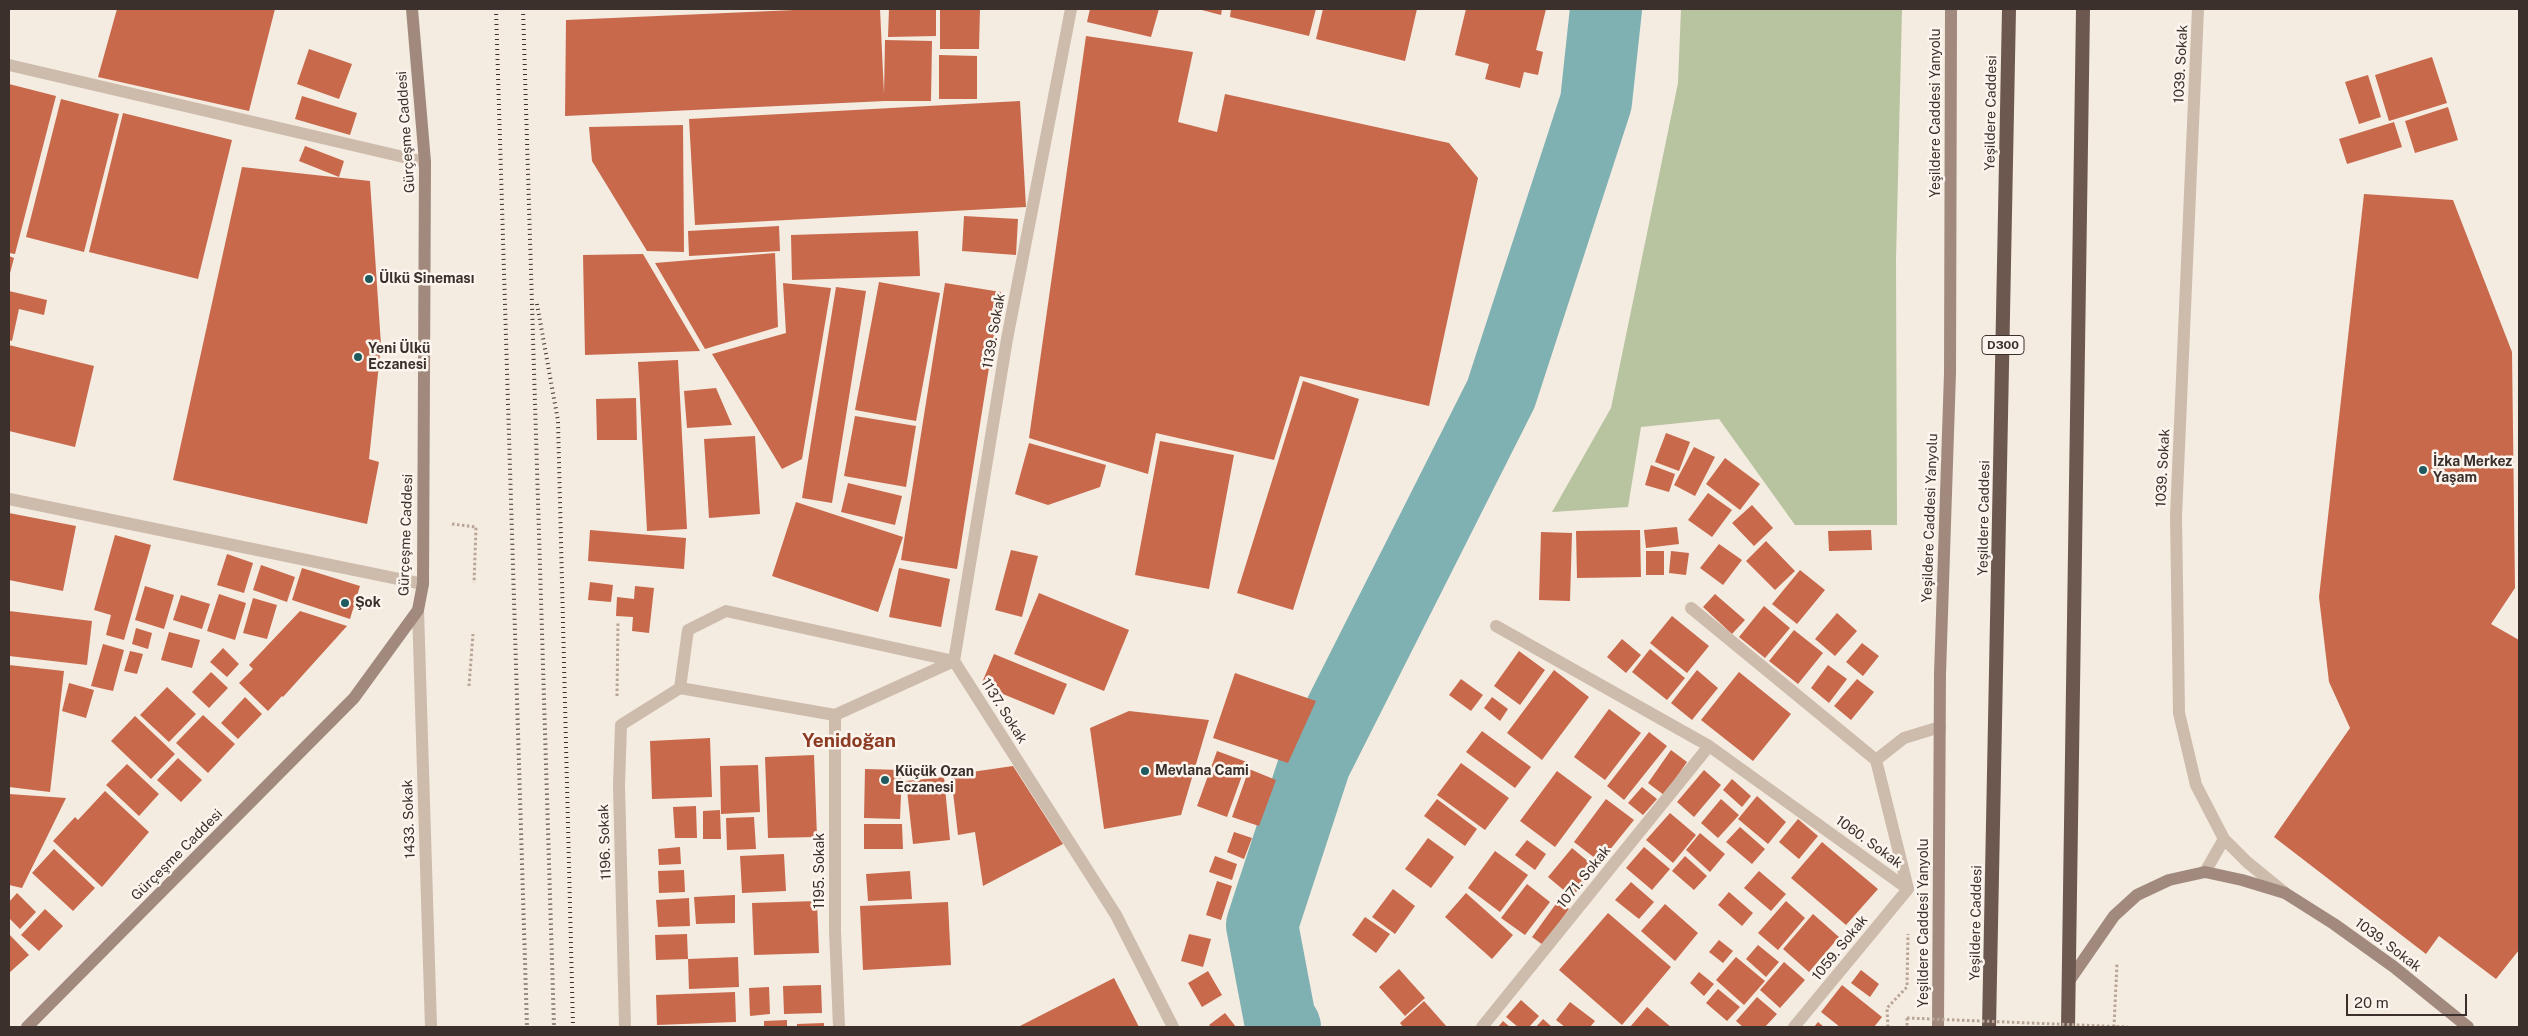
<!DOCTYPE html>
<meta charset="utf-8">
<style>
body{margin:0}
#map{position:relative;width:2528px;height:1036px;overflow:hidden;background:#f4ebe1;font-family:"Public Sans",sans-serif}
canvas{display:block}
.frame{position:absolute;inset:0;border:10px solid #3b302b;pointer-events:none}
.scale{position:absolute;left:2346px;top:994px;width:121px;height:22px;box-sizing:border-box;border:2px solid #3b302b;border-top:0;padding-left:6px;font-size:15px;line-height:18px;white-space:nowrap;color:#3b302b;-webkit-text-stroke:4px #fbf5ee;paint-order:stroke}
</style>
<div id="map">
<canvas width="2528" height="1036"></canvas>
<div class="frame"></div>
<div class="scale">20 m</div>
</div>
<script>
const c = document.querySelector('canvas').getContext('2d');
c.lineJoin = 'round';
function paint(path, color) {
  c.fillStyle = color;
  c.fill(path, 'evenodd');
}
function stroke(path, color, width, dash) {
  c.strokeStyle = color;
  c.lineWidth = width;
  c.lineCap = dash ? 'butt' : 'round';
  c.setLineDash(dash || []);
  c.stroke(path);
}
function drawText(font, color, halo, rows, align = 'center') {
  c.font = font + ' "Public Sans",sans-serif';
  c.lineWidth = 5;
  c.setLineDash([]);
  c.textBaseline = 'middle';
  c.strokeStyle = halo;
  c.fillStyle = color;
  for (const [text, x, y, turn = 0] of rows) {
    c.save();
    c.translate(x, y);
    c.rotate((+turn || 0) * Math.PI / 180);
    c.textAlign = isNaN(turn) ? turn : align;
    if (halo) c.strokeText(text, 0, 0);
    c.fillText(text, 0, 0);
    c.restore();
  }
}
paint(new Path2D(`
 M 1681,9 L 1902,9 L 1896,260 L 1897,525 L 1795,525 L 1719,419 L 1641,427 L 1628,507 L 1552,512 L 1611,408 L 1678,83 Z`), '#b8c4a0');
stroke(new Path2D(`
 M 1285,1027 L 1280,1020 L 1262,925 L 1315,763 L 1501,394 L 1596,102 L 1606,9`), '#7fb0b2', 72);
paint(new Path2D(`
 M 117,9 L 275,9 L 249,111 L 98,77 Z
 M 817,9 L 880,9 L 884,94 L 885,40 L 932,41 L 931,101 L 885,101 L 565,116 L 566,20 Z
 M 889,9 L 936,9 L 936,36 L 888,37 Z
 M 940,9 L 980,9 L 979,49 L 940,49 Z
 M 1090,9 L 1159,9 L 1151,37 L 1087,22 Z
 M 1198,9 L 1222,9 L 1221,15 Z
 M 1231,9 L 1316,9 L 1309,36 L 1230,17 Z
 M 1323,9 L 1417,9 L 1405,61 L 1316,39 Z
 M 1466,9 L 1546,9 L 1536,50 L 1543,52 L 1538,75 L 1524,72 L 1520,88 L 1485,79 L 1489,64 L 1455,55 Z
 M 1086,36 L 1193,52 L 1178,122 L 1217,132 L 1225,94 L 1449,143 L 1478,178 L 1429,406 L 1300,376 L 1274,460 L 1156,433 L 1148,474 L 1029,438 Z
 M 309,49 L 352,64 L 339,99 L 297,84 Z
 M 939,55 L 977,56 L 977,99 L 939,99 Z
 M 2432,57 L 2447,103 L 2389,121 L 2375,75 Z
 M 2368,75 L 2381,117 L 2359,124 L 2345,82 Z
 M 9,84 L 56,96 L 15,254 L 9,253 Z
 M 302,96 L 357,113 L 350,135 L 295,119 Z
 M 61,99 L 119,114 L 84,252 L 26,237 Z
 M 1020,101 L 1026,207 L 695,225 L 689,119 Z
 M 2448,107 L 2458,140 L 2415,153 L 2405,121 Z
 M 123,113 L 232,140 L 198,279 L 89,252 Z
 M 2394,122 L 2402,147 L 2347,164 L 2339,139 Z
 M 683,125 L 684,252 L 647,251 L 592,161 L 589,127 Z
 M 305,146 L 344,161 L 339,177 L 299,161 Z
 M 242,167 L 370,181 L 381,345 L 369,459 L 379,462 L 367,524 L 173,480 Z
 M 2364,194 L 2453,200 L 2512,352 L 2515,588 L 2491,624 L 2519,640 L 2519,950 L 2496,979 L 2439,936 L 2426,954 L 2274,837 L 2350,728 L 2329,682 L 2319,597 Z
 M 964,216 L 1018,219 L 1016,255 L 962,251 Z
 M 779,226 L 780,251 L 689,256 L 688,231 Z
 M 918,231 L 920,276 L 792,280 L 791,235 Z
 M 775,253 L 778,327 L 705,349 L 655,263 Z
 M 643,254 L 700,351 L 585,355 L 583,255 Z
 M 9,256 L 14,258 L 9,277 Z
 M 879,282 L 940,293 L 916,421 L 855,410 Z
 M 783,283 L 831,288 L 802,459 L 782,469 L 712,354 L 786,333 Z
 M 945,283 L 1001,292 L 957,569 L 901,560 Z
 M 836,287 L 866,291 L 832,503 L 802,498 Z
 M 9,291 L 47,300 L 44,315 L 19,309 L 12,341 L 9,340 Z
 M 9,345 L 94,366 L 75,447 L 9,431 Z
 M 678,360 L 687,529 L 647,531 L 638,362 Z
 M 1303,381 L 1359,399 L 1293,610 L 1237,593 Z
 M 716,388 L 732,425 L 687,428 L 684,391 Z
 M 636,398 L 637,440 L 597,440 L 596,399 Z
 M 855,416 L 916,426 L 906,487 L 844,476 Z
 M 1666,433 L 1690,442 L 1679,471 L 1655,462 Z
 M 755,436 L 760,514 L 709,518 L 704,439 Z
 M 1160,441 L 1234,455 L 1209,589 L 1135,575 Z
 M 1029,443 L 1106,465 L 1100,487 L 1048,505 L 1015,494 Z
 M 1694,447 L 1715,457 L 1695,496 L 1674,485 Z
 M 1725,458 L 1760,484 L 1740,510 L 1706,484 Z
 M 1651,465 L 1675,474 L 1669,492 L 1645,485 Z
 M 848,483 L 902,496 L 895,525 L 841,512 Z
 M 1708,493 L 1732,510 L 1712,537 L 1688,520 Z
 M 796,502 L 903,537 L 878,612 L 772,576 Z
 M 1752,505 L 1773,528 L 1754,546 L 1732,523 Z
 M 9,513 L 76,526 L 63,591 L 9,580 Z
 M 1677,527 L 1679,544 L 1646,548 L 1644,530 Z
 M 590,530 L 686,538 L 684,569 L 588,561 Z
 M 1640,530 L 1641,577 L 1577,578 L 1576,531 Z
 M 1871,530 L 1872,550 L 1829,551 L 1828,531 Z
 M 1541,532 L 1572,533 L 1570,601 L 1539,600 Z
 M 115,535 L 151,545 L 124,640 L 106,635 L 111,615 L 94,610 Z
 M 1766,541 L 1795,571 L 1775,590 L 1746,561 Z
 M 1719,544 L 1742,560 L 1723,585 L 1700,568 Z
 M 1011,550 L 1038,556 L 1022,617 L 995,610 Z
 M 1646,551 L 1664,551 L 1664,575 L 1646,575 Z
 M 1671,551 L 1689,553 L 1686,575 L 1669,573 Z
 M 227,554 L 253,563 L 244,593 L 217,585 Z
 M 261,565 L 295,577 L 287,602 L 253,590 Z
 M 302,568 L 360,586 L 350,619 L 292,600 Z
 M 899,568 L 950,579 L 941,627 L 889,617 Z
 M 1800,570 L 1825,590 L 1797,624 L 1772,604 Z
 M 590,582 L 613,585 L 611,602 L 588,600 Z
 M 145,586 L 174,595 L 164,629 L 135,620 Z
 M 635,586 L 654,588 L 649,633 L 632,631 L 633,617 L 616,616 L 617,597 L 634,599 Z
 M 1039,593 L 1129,630 L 1104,691 L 1014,654 Z
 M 219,594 L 246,603 L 235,640 L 207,631 Z
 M 1715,594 L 1745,620 L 1732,634 L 1703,607 Z
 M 181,595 L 210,604 L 202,629 L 173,620 Z
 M 253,598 L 277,605 L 267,639 L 243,633 Z
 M 1764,606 L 1790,628 L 1765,658 L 1739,637 Z
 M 9,611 L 92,621 L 87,665 L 9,656 Z
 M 300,611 L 347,626 L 283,697 L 282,696 L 268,711 L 239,683 L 253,669 L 249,665 Z
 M 1837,613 L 1857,631 L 1835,656 L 1815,639 Z
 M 1672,616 L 1709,646 L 1687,673 L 1650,643 Z
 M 136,628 L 152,633 L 148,649 L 132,644 Z
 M 1794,630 L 1823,653 L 1798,684 L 1769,661 Z
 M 169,632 L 200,640 L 192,668 L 161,660 Z
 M 1622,639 L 1641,655 L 1626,673 L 1607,657 Z
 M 1862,643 L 1879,656 L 1863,676 L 1846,662 Z
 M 103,644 L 124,650 L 113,691 L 91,686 Z
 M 223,648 L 239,664 L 227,677 L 210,662 Z
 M 1650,649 L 1685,678 L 1667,700 L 1632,672 Z
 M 130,651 L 143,654 L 137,674 L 124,671 Z
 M 1519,651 L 1545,670 L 1520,705 L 1494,686 Z
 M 994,654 L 1067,684 L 1054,715 L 981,685 Z
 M 9,665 L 64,671 L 50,792 L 9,787 Z
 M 1828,665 L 1847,679 L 1829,703 L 1811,688 Z
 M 1554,670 L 1589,697 L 1542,760 L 1507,733 Z
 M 1697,670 L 1718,688 L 1692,720 L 1671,703 Z
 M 211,672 L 228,688 L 209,708 L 192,692 Z
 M 1739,672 L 1791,714 L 1753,761 L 1701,720 Z
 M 1235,673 L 1316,701 L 1288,763 L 1213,738 Z
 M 1461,679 L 1483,695 L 1471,711 L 1449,695 Z
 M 1857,679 L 1874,692 L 1851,720 L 1834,706 Z
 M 69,683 L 94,690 L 86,718 L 62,711 Z
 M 167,687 L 196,714 L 169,742 L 140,715 Z
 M 245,697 L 262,714 L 238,739 L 221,723 Z
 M 1492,697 L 1508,709 L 1500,721 L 1484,708 Z
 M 1609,709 L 1641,733 L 1605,780 L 1574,757 Z
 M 1129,711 L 1209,720 L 1181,815 L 1104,829 L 1090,728 Z
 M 203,715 L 235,744 L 208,773 L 176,743 Z
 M 135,716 L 175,754 L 151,779 L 111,741 Z
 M 1482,731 L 1531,767 L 1515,788 L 1466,752 Z
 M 1649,732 L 1667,746 L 1624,800 L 1607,786 Z
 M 710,738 L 712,797 L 652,799 L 650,741 Z
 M 1671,750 L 1687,762 L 1664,795 L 1648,783 Z
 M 1217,751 L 1247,762 L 1227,817 L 1197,806 Z
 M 814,755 L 817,837 L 768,838 L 765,757 Z
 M 178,758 L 202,780 L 181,802 L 157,780 Z
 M 1461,763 L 1509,798 L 1485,830 L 1437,795 Z
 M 127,764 L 159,794 L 139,816 L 106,785 Z
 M 758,765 L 760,812 L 721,814 L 720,766 Z
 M 1013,766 L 1063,844 L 983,886 L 975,832 L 958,835 L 951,775 Z
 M 865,769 L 902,770 L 900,819 L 864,818 Z
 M 1249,769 L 1276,780 L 1259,826 L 1232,817 Z
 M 1704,770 L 1721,785 L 1694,817 L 1677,802 Z
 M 1557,771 L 1592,797 L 1555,847 L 1520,821 Z
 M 944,777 L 950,840 L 913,844 L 906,781 Z
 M 1732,779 L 1751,796 L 1742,807 L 1723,790 Z
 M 1642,787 L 1657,799 L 1643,815 L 1628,803 Z
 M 105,791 L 149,832 L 102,887 L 53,841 L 75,817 L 78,820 Z
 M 9,794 L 66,798 L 22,888 L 9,885 Z
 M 1757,796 L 1786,822 L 1768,844 L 1738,819 Z
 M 1437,799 L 1477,829 L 1465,846 L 1424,816 Z
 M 1606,799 L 1634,820 L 1600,862 L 1574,842 Z
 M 1721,799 L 1739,815 L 1718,838 L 1701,823 Z
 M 696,806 L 697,838 L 675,838 L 673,807 Z
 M 720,810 L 721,839 L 703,839 L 703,811 Z
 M 1670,813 L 1696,835 L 1673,863 L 1646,840 Z
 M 754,817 L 756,849 L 727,850 L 726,818 Z
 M 1798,819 L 1818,836 L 1799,859 L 1779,842 Z
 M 864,824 L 902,824 L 903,849 L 864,849 Z
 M 1740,827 L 1765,849 L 1752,864 L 1726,842 Z
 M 1234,832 L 1252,838 L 1244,859 L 1227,852 Z
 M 1700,833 L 1725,854 L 1710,872 L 1686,850 Z
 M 1428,838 L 1454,857 L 1431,888 L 1405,869 Z
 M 1527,840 L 1546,854 L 1535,870 L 1515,855 Z
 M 1822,842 L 1878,889 L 1846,925 L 1791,878 Z
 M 680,847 L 681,864 L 659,865 L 658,849 Z
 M 1644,847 L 1670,869 L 1652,890 L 1626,868 Z
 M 1572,848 L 1596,868 L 1572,897 L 1548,877 Z
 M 54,849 L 95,888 L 73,911 L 32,873 Z
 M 1495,851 L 1528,875 L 1500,912 L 1468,888 Z
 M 784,854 L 786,891 L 742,893 L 740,856 Z
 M 1215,856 L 1237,864 L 1232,880 L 1209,872 Z
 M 1685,856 L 1707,876 L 1694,890 L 1672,871 Z
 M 684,870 L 685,892 L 659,893 L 658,871 Z
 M 910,871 L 912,899 L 868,901 L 866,874 Z
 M 1759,871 L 1786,894 L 1771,911 L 1744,888 Z
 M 1217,881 L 1232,886 L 1221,920 L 1206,915 Z
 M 1631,882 L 1654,902 L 1639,919 L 1615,900 Z
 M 1527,884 L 1550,902 L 1525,935 L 1501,918 Z
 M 1393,889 L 1415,906 L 1395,934 L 1372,917 Z
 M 1729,892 L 1753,913 L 1742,926 L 1718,905 Z
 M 17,893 L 36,912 L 20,929 L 9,918 L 9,902 Z
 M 1466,893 L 1513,935 L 1492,959 L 1445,917 Z
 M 735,895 L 735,923 L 696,924 L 694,897 Z
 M 689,898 L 690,926 L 658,927 L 656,900 Z
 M 817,901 L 819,953 L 754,955 L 752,903 Z
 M 1558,901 L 1569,909 L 1543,945 L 1532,937 Z
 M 1786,901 L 1805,918 L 1778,950 L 1758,933 Z
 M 948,902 L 951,965 L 863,970 L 860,906 Z
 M 1665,904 L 1698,933 L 1675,961 L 1641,931 Z
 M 45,909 L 63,926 L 39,951 L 21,935 Z
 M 1608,913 L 1671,967 L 1622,1025 L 1559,970 Z
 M 1813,914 L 1839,937 L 1809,972 L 1783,949 Z
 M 1365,917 L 1390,934 L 1376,953 L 1352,935 Z
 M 9,934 L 29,955 L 9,973 Z
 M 687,934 L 688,959 L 656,960 L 655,935 Z
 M 1189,934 L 1211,939 L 1203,967 L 1181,961 Z
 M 1719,940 L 1733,951 L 1723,963 L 1709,952 Z
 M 1758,945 L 1779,962 L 1766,977 L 1746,959 Z
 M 738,957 L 739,987 L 689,989 L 688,959 Z
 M 1736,957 L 1765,981 L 1744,1005 L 1716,980 Z
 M 1784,962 L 1805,980 L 1780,1008 L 1760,990 Z
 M 1399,969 L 1425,998 L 1405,1016 L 1379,987 Z
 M 1861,970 L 1879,984 L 1870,997 L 1851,983 Z
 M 1208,971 L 1222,995 L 1202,1007 L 1188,983 Z
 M 1699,972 L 1714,984 L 1704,996 L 1690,983 Z
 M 1114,978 L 1139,1027 L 1018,1027 Z
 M 821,985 L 822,1013 L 784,1014 L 783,986 Z
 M 1842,985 L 1882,1017 L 1874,1027 L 1840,1027 L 1821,1012 Z
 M 769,987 L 770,1014 L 750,1016 L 749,988 Z
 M 1718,989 L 1740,1007 L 1727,1021 L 1706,1003 Z
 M 735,992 L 736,1022 L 657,1025 L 656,995 Z
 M 1757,997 L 1777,1014 L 1765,1027 L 1743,1027 L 1736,1021 Z
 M 1521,1000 L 1539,1016 L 1529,1027 L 1518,1027 L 1506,1017 Z
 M 1424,1001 L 1447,1027 L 1403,1027 L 1400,1023 Z
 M 1570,1002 L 1595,1021 L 1590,1027 L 1565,1027 L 1556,1020 Z
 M 1647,1007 L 1671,1027 L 1630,1027 Z
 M 1225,1013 L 1236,1027 L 1211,1027 L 1209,1025 Z
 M 1543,1019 L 1552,1027 L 1536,1027 Z
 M 787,1020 L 787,1027 L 764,1027 L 764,1021 Z
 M 1503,1021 L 1510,1027 L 1498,1027 Z
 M 1818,1022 L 1824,1027 L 1814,1027 Z
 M 824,1023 L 824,1027 L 797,1027 L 797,1024 Z`), '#c8694b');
stroke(new Path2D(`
 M 452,524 L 476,527 L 474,583
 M 469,686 L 473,634
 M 617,696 L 618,621
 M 1907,1018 L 1907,1027
 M 1888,1027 L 1887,1008 L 1907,987 L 1908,934
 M 2114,1027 L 2117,963`), '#b9a596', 3, [2.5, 2.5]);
stroke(new Path2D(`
 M 2198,9 L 2176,516 L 2179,713 L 2196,785 L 2224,839 L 2247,862 L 2285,893
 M 9,65 L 425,162
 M 1691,608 L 1876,760 L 1908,889
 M 418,610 L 431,1027
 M 1496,626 L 1709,746 L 1908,889
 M 680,688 L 688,630 L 726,611 L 954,661 L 1007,339 L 1071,9
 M 680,688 L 835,715 L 954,661 L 1116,915 L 1173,1027
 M 835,715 L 835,931 L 839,1027
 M 1876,760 L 1904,738 L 1940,727
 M 2205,872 L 2224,839
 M 625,1027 L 619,785 L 621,725 L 680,688
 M 1482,1027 L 1709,746
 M 1794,1027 L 1908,889`), '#cdbbac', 12);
stroke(new Path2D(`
 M 9,499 L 423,584`), '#cdbbac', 12);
stroke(new Path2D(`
 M 2069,981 L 2114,916 L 2137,895 L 2169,880 L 2205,872 L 2242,880 L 2285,893 L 2334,924 L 2394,967 L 2468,1027
 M 27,1027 L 354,698 L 418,610 L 423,584 L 425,162 L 412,9
 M 1938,1027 L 1940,674 L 1950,373 L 1951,9`), '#a18a7d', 12);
stroke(new Path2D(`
 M 1989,1027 L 2009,9
 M 2068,1027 L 2083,9`), '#6c584f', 14);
stroke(new Path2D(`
 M 496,9 L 527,1027
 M 523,9 L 554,1027
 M 537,304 L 558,421 L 573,1027`), '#3b302b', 4, [1, 4]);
stroke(new Path2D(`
 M 1907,1018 L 2128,1027`), '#b9a596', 3, [2.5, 2.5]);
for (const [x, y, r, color] of [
 [369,279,5,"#1f5a5e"],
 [358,357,5,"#1f5a5e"],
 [2423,470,5,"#1f5a5e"],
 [345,603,5,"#1f5a5e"],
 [1145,771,5,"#1f5a5e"],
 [885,780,5,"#1f5a5e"]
]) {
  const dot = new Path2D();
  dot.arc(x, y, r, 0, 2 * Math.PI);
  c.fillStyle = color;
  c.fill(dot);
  stroke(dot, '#fbf5ee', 2);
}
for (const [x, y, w] of [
 [2003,345,42]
]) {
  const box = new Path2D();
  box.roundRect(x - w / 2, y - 9.5, w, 19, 4);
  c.fillStyle = '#fbf5ee';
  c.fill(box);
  stroke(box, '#3b302b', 1);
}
drawText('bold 12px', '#3b302b', null, [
 ["D300",2003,345]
]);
drawText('14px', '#3b302b', '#fbf5ee', [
 ["1039. Sokak",2181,64,-87],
 ["Yeşildere Caddesi Yanyolu",1936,113,-90],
 ["Yeşildere Caddesi",1991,113,-89],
 ["Gürçeşme Caddesi",406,132,-94],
 ["1139. Sokak",994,331,-80],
 ["1039. Sokak",2163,468,-87],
 ["Yeşildere Caddesi Yanyolu",1930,518,-88],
 ["Yeşildere Caddesi",1984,518,-89],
 ["Gürçeşme Caddesi",406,535,-88],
 ["1137. Sokak",1004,711,58],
 ["1433. Sokak",409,819,-92],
 ["1196. Sokak",605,842,-92],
 ["1060. Sokak",1869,842,36],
 ["Gürçeşme Caddesi",177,855,-45],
 ["1195. Sokak",820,871,-90],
 ["1071. Sokak",1584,877,-51],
 ["Yeşildere Caddesi Yanyolu",1924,923,-90],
 ["Yeşildere Caddesi",1976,923,-89],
 ["1039. Sokak",2388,945,37],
 ["1059. Sokak",1840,948,-51]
]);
drawText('bold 14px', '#3b302b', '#fbf5ee', [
 ["Ülkü Sineması",379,279],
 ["Yeni Ülkü",368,349],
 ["Eczanesi",368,365],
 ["İzka Merkez",2433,462],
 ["Yaşam",2433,478],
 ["Şok",355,603],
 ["Mevlana Cami",1155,771],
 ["Küçük Ozan",895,772],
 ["Eczanesi",895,788]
], 'left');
drawText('bold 19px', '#8c3b22', '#fbf5ee', [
 ["Yenidoğan",849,741]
]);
</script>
